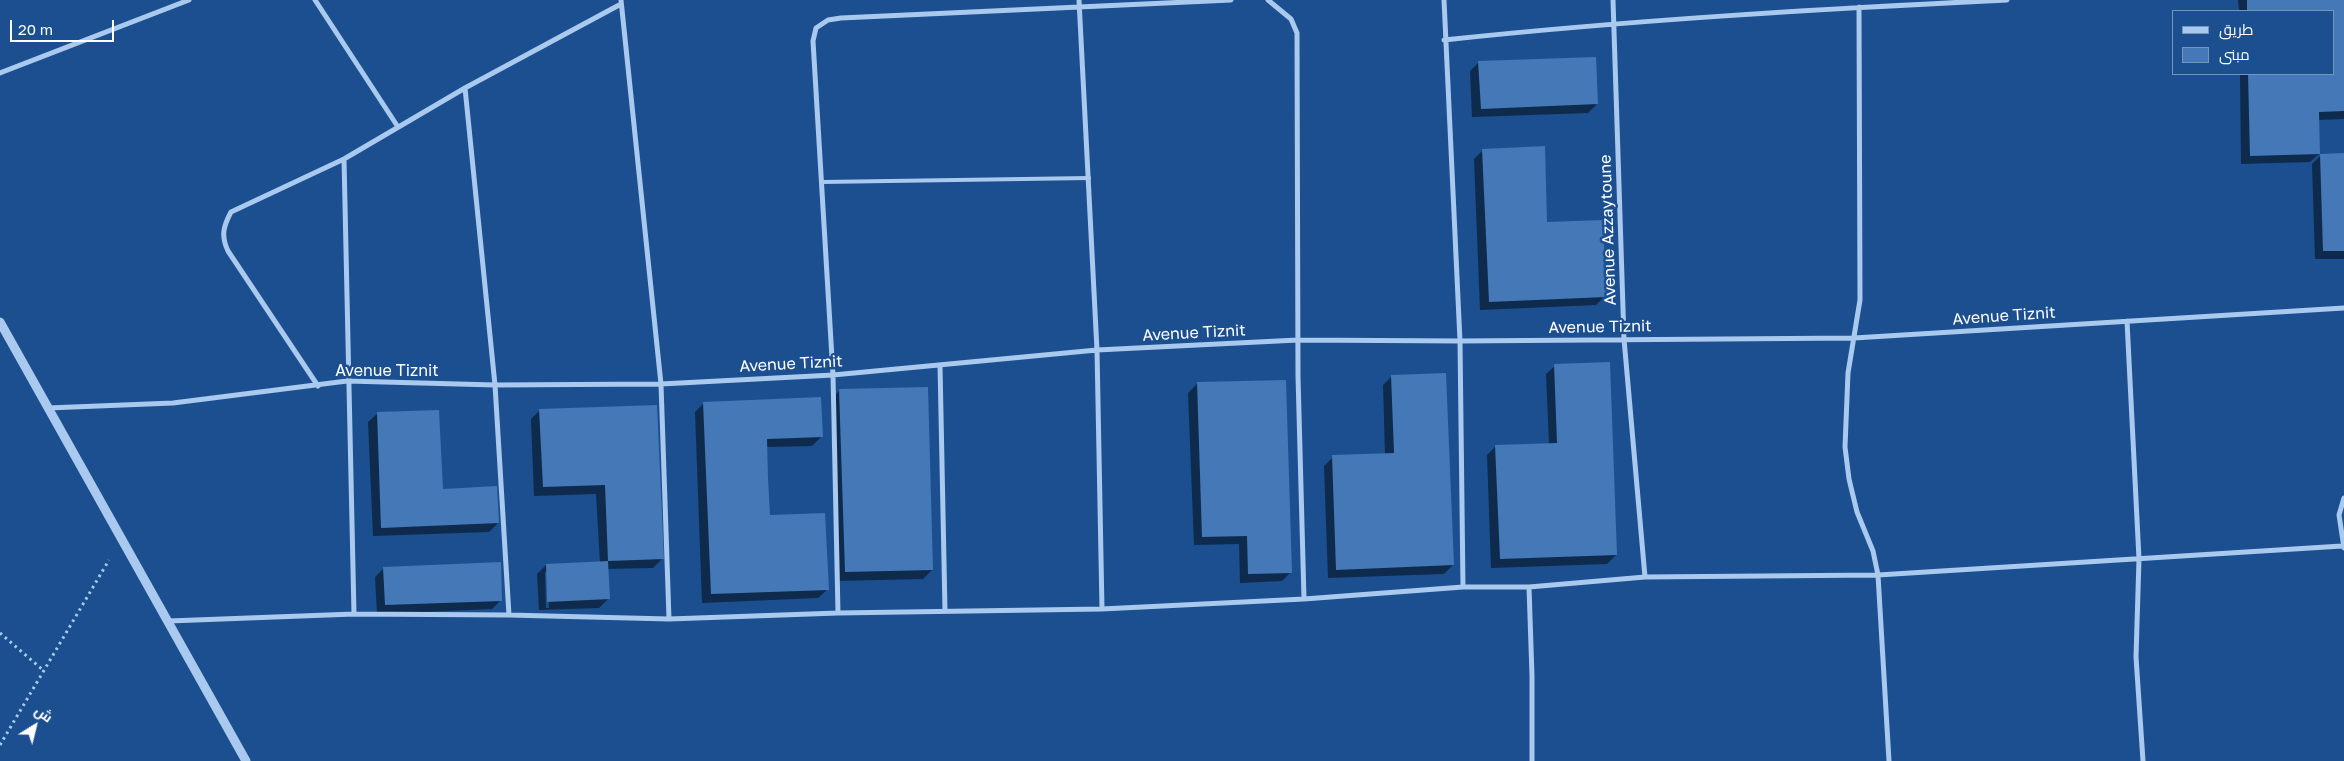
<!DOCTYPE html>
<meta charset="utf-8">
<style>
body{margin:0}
#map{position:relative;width:2344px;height:761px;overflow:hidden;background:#1b4f8f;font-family:"Golos Text",Cairo,sans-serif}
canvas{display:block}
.legend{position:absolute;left:2172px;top:10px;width:162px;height:65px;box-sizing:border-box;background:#1b4f8f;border:1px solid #7695bc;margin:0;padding:6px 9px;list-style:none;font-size:15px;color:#fff}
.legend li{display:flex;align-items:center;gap:10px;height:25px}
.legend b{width:25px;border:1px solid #7695bc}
.north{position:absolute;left:10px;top:701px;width:50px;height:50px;-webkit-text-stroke:4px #1b4f8f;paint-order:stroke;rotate:36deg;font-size:14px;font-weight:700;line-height:20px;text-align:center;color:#fff}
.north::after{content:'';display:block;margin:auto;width:18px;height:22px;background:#fff;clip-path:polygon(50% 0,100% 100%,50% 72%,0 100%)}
.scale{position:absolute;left:10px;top:20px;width:104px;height:22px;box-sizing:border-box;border:2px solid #fff;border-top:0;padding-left:6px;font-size:15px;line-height:18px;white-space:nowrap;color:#fff;-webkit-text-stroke:4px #1b4f8f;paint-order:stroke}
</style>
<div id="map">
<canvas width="2344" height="761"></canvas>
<ul class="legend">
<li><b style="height:6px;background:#a9c9ee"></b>طريق</li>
<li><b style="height:14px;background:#4478b7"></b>مبنى</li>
</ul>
<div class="north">ش</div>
<div class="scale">20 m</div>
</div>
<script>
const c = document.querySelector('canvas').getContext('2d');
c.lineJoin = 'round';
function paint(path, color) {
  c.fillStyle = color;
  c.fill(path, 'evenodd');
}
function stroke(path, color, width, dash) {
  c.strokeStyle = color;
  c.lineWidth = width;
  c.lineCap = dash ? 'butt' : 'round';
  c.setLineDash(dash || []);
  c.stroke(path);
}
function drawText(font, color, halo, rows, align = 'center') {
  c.font = font + ' "Golos Text",sans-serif';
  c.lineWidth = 5;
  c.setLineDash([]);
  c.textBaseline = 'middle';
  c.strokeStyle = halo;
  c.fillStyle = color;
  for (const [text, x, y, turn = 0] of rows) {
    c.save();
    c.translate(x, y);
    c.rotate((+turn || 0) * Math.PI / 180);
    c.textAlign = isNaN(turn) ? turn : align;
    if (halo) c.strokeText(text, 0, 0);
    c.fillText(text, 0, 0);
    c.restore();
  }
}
paint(new Path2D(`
 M 2238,0 L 2344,0 L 2344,119 L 2318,120 L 2319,154 L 2310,162 L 2241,164 L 2240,74 L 2333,74 L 2333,11 L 2239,11 Z
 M 1479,62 L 1597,104 L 1588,113 L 1472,117 L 1470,71 Z
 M 1483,150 L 1546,223 L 1605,296 L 1596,305 L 1480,310 L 1474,159 Z
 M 2321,155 L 2344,155 L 2344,259 L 2315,259 L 2312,164 Z
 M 1555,366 L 1616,555 L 1607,564 L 1491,568 L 1487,455 L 1496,446 L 1549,444 L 1546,374 Z
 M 1392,376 L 1453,565 L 1444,574 L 1328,578 L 1324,466 L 1333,457 L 1385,455 L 1383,385 Z
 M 1197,384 L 1291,572 L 1282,581 L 1240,583 L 1239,544 L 1194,545 L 1188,393 Z
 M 839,391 L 932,570 L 923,579 L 836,581 L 831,400 Z
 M 704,403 L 821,437 L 812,446 L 766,447 L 769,516 L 827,590 L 818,598 L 702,603 L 695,412 Z
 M 656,406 L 662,559 L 653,568 L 607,569 L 608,599 L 599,608 L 539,610 L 537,574 L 546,565 L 600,563 L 596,494 L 534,496 L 531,419 L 540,410 ZM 545,572 L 547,572 L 549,608 L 546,608 Z
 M 377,414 L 441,490 L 498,523 L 489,532 L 373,536 L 368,422 Z
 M 384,568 L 501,600 L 492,609 L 377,614 L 375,577 Z`), '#0007');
paint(new Path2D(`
 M 2247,0 L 2344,0 L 2344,111 L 2319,112 L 2320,154 L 2250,156 L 2248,74 L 2333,74 L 2333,11 L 2247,11 Z
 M 1596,57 L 1598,104 L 1481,109 L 1478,61 Z
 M 1545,146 L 1547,222 L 1603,220 L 1606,297 L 1489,302 L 1482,149 Z
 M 2344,153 L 2344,251 L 2323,251 L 2320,154 Z
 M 1610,362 L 1617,555 L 1500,559 L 1495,445 L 1557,443 L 1554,364 Z
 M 1446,373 L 1454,565 L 1336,570 L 1332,455 L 1394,453 L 1391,375 Z
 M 1286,380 L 1292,573 L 1248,574 L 1247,536 L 1202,537 L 1197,382 Z
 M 928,387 L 933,570 L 845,572 L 839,389 Z
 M 821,397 L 823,437 L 767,439 L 768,478 L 770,515 L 825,513 L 829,590 L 711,594 L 703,402 Z
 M 657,405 L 664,559 L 608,561 L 605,485 L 543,487 L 539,409 Z
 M 439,410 L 443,489 L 497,486 L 499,523 L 381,528 L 377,412 Z
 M 608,561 L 610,599 L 547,602 L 546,564 Z
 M 501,562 L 502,601 L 385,605 L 383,567 Z`), '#4478b7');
stroke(new Path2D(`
 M 0,633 L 44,671
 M 0,745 L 109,560`), '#a9c9ee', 3, [2.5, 4]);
stroke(new Path2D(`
 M 822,182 L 1089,178`), '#a9c9ee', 4);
stroke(new Path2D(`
 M 315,0 L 398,127
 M 621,0 L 661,384 L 669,619
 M 1079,0 L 1097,350 L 1102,609
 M 1268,0 L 1291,19 L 1297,33 L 1298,376 L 1304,599
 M 1444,0 L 1460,341 L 1463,587
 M 1613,0 L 1624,339 L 1645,577
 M 1859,7 L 1860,300 L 1848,373 L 1845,447 L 1849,479 L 1857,512 L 1873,551 L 1878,575 L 1889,761
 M 1444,40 C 1631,20 1819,9 2007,0
 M 0,73 L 189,0
 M 465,88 L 495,385 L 509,615
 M 344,159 L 354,614
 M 2127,321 L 2139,559 L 2136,657 L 2143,761
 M 940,365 L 945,611
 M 318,386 L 228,251 C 221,236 223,227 231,212 L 344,159 L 465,88 L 621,4
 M 48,408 L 173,403 L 347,381 L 495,385 L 661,384 L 833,375 L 1097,350 L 1298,340 L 1460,341 L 1854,338 L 2344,308
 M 2344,548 L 2339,515 L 2344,498
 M 1529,587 L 1532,676 L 1532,761
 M 838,613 L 833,375 L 813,41 L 816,28 L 828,20 L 841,18 L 1231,0
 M 169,621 L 354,614 L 509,615 L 669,619 L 838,613 L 1102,609 L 1304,599 L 1463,587 L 1529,587 L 1645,577 L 1878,575 L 2342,546`), '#a9c9ee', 5);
stroke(new Path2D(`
 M 0,322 L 246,761`), '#a9c9ee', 9);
drawText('16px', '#fff', '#1b4f8f', [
 ["Avenue Azzaytoune",1608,230,-92],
 ["Avenue Tiznit",2004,316,-4],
 ["Avenue Tiznit",1600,327,-1],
 ["Avenue Tiznit",1194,333,-3],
 ["Avenue Tiznit",791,364,-3],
 ["Avenue Tiznit",387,371]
]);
</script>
